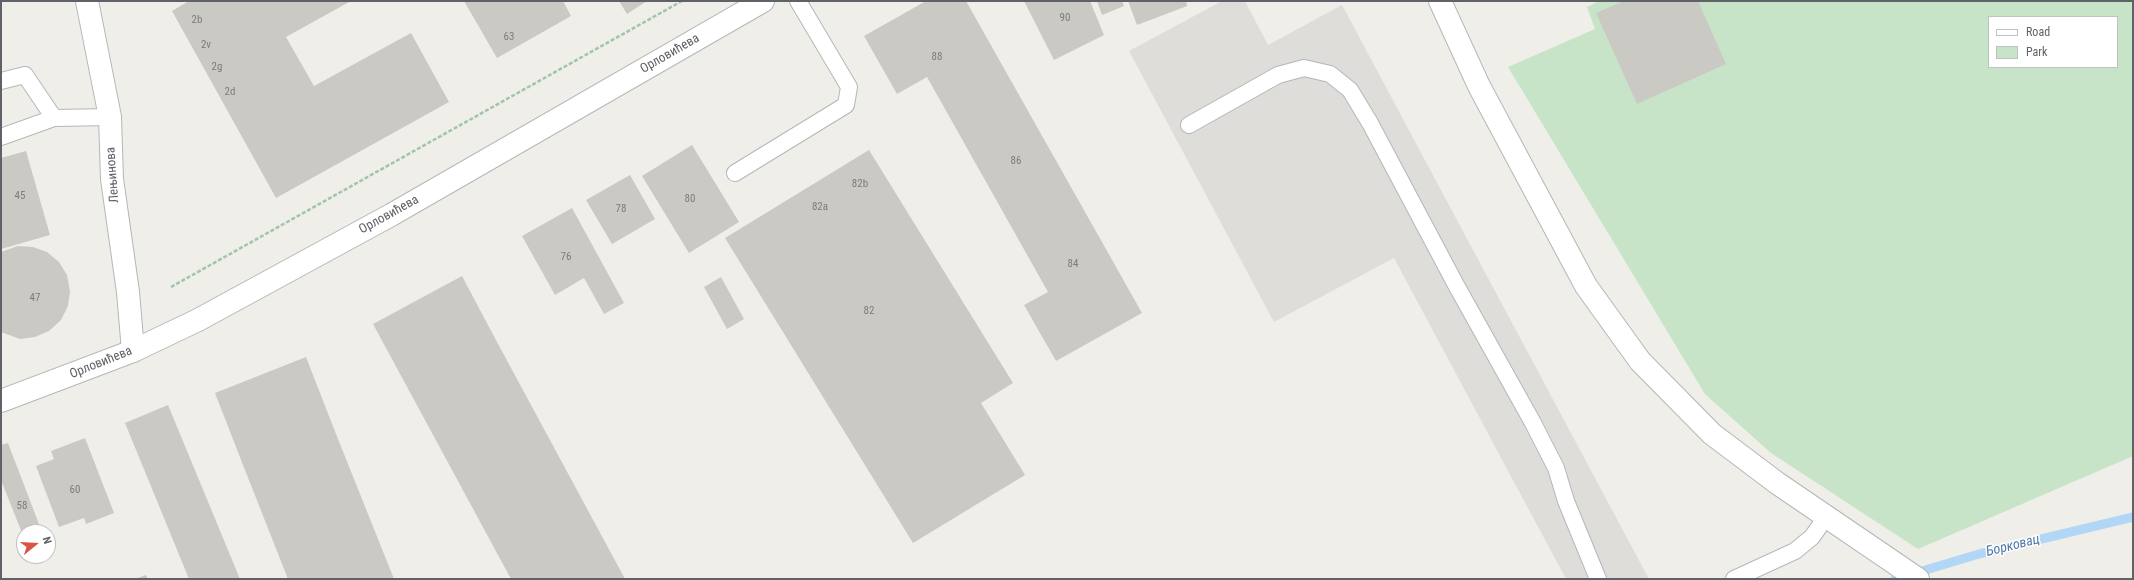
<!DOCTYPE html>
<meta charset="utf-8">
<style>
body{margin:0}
#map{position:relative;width:2134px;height:580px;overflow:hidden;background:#efeee8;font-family:"Roboto Condensed",sans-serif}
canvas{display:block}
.frame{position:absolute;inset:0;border:2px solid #5f6266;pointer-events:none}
.legend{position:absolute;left:1988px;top:16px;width:130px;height:52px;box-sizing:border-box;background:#fff;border:1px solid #bfc0c2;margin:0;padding:5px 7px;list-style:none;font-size:12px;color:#5f6266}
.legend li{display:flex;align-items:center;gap:8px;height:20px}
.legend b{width:20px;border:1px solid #bfc0c2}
.north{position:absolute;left:16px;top:524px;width:40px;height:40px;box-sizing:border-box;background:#fff;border:1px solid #bfc0c2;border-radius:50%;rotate:72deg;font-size:11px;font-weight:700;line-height:16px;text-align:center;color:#5f6266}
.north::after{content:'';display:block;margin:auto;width:14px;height:18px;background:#d75545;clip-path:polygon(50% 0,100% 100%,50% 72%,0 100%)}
</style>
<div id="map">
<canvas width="2134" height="580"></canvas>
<div class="frame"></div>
<ul class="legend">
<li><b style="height:5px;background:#fff"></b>Road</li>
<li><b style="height:11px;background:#c7e4c8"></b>Park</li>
</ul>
<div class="north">N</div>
</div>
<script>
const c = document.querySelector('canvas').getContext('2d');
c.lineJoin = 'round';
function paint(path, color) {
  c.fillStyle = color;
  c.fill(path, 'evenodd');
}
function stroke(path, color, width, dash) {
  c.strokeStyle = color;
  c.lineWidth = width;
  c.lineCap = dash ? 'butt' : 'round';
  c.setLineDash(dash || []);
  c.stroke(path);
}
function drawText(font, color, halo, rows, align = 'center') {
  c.font = font + ' "Roboto Condensed",sans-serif';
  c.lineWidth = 3;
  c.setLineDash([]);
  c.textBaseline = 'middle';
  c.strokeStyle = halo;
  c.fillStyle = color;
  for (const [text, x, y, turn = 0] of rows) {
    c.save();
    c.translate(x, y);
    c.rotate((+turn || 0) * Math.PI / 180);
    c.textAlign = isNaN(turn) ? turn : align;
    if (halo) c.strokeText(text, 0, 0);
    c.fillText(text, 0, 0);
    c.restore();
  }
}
paint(new Path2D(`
 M 1222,1 L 1245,1 L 1268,45 L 1342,5 L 1649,579 L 1566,579 L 1394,258 L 1274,322 L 1129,51 Z`), '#deddd9');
paint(new Path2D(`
 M 1599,1 L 2133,1 L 2133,456 L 1918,549 L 1771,453 L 1705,394 L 1508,67 L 1595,29 L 1587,7 ZM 1989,17 L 2117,17 L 2117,67 L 1989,67 Z`), '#c7e4c8');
stroke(new Path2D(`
 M 1895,579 L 1979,554 L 2133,517`), '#b1d6f6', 9);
paint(new Path2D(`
 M 189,1 L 351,1 L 286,37 L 314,86 L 411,33 L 449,102 L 276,198 L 172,11 Z
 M 464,1 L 563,1 L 571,16 L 497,58 Z
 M 619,1 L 647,1 L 627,14 Z
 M 926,1 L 966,1 L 1142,313 L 1056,361 L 1024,305 L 1048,292 L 927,77 L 897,94 L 864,36 Z
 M 1024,1 L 1090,1 L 1104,35 L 1054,60 Z
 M 1097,1 L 1122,1 L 1124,6 L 1102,15 Z
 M 1128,1 L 1186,1 L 1187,6 L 1137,25 Z
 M 1624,1 L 1698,1 L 1726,64 L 1637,104 L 1596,13 Z
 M 692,145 L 739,222 L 689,253 L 642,176 Z
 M 869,150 L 1013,383 L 981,403 L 1025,475 L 913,543 L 725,238 Z
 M 26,151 L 50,235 L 1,249 L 1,158 Z
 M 630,175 L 655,219 L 612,244 L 586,200 Z
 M 572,208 L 624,303 L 604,314 L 584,278 L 555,295 L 522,236 Z
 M 18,246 L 33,247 L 47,252 L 59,262 L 67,275 L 70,291 L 68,306 L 61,320 L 49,331 L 35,337 L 20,339 L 1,332 L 1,252 Z
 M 462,276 L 497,342 L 625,579 L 511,579 L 373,324 Z
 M 721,277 L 744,319 L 727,329 L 704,287 Z
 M 306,357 L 336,434 L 394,579 L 288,579 L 243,465 L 215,393 Z
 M 168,405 L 240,579 L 189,579 L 125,423 Z
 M 85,438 L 114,513 L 86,524 L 84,518 L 59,527 L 36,466 L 54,459 L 51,451 Z
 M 8,443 L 42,532 L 24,532 L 24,538 L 1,480 L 1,445 Z
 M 48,549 L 52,556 L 33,563 L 30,556 L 48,556 Z
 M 146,575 L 148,579 L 135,579 Z`), '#cbc9c4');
const service = new Path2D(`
 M 1,81 L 25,75 L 54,118
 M 1189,125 L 1278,75 L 1304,68 L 1330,74 L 1350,90 L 1370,123 L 1456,285 L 1533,423 L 1556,468 L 1566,501 L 1598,579
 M 1,137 L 54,118 L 110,117
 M 735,173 L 846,105 L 849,87 L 798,1
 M 1734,579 L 1795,551 L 1812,537 L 1826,517`);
const minor = new Path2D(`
 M 87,1 L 110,117 L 112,179 L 128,292 L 133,351
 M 1440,1 L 1479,86 L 1586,286 L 1640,361 L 1712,434 L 1777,483 L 1918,579`);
const tertiary = new Path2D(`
 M 1,401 L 133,351 L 198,320 L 391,215 L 763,1`);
stroke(service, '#b4b7ba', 18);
stroke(minor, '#b4b7ba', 24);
stroke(tertiary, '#b4b7ba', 24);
stroke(new Path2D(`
 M 171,287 L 682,1`), '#a1c4ac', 2.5, [4, 2]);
stroke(service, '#fff', 16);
stroke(minor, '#fff', 22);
stroke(tertiary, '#fff', 22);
drawText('11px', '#7a7c7e', null, [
 ["90",1065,18],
 ["2b",197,20],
 ["63",509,37],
 ["2v",206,45],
 ["88",937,57],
 ["2g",217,67],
 ["2d",230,92],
 ["86",1016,161],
 ["82b",860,184],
 ["45",20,196],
 ["80",690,199],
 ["82a",820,207],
 ["78",621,209],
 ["76",566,257],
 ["84",1073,264],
 ["47",35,298],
 ["82",869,311],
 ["60",75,490],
 ["58",22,506]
]);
drawText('13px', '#5f6266', '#fff', [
 ["Орловићева",670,54,-30],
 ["Лењинова",113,175,-94],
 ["Орловићева",389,215,-29],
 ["Орловићева",101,363,-22]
]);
drawText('italic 14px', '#4e77a7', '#fff', [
 ["Борковац",2013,546,-14]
]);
</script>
